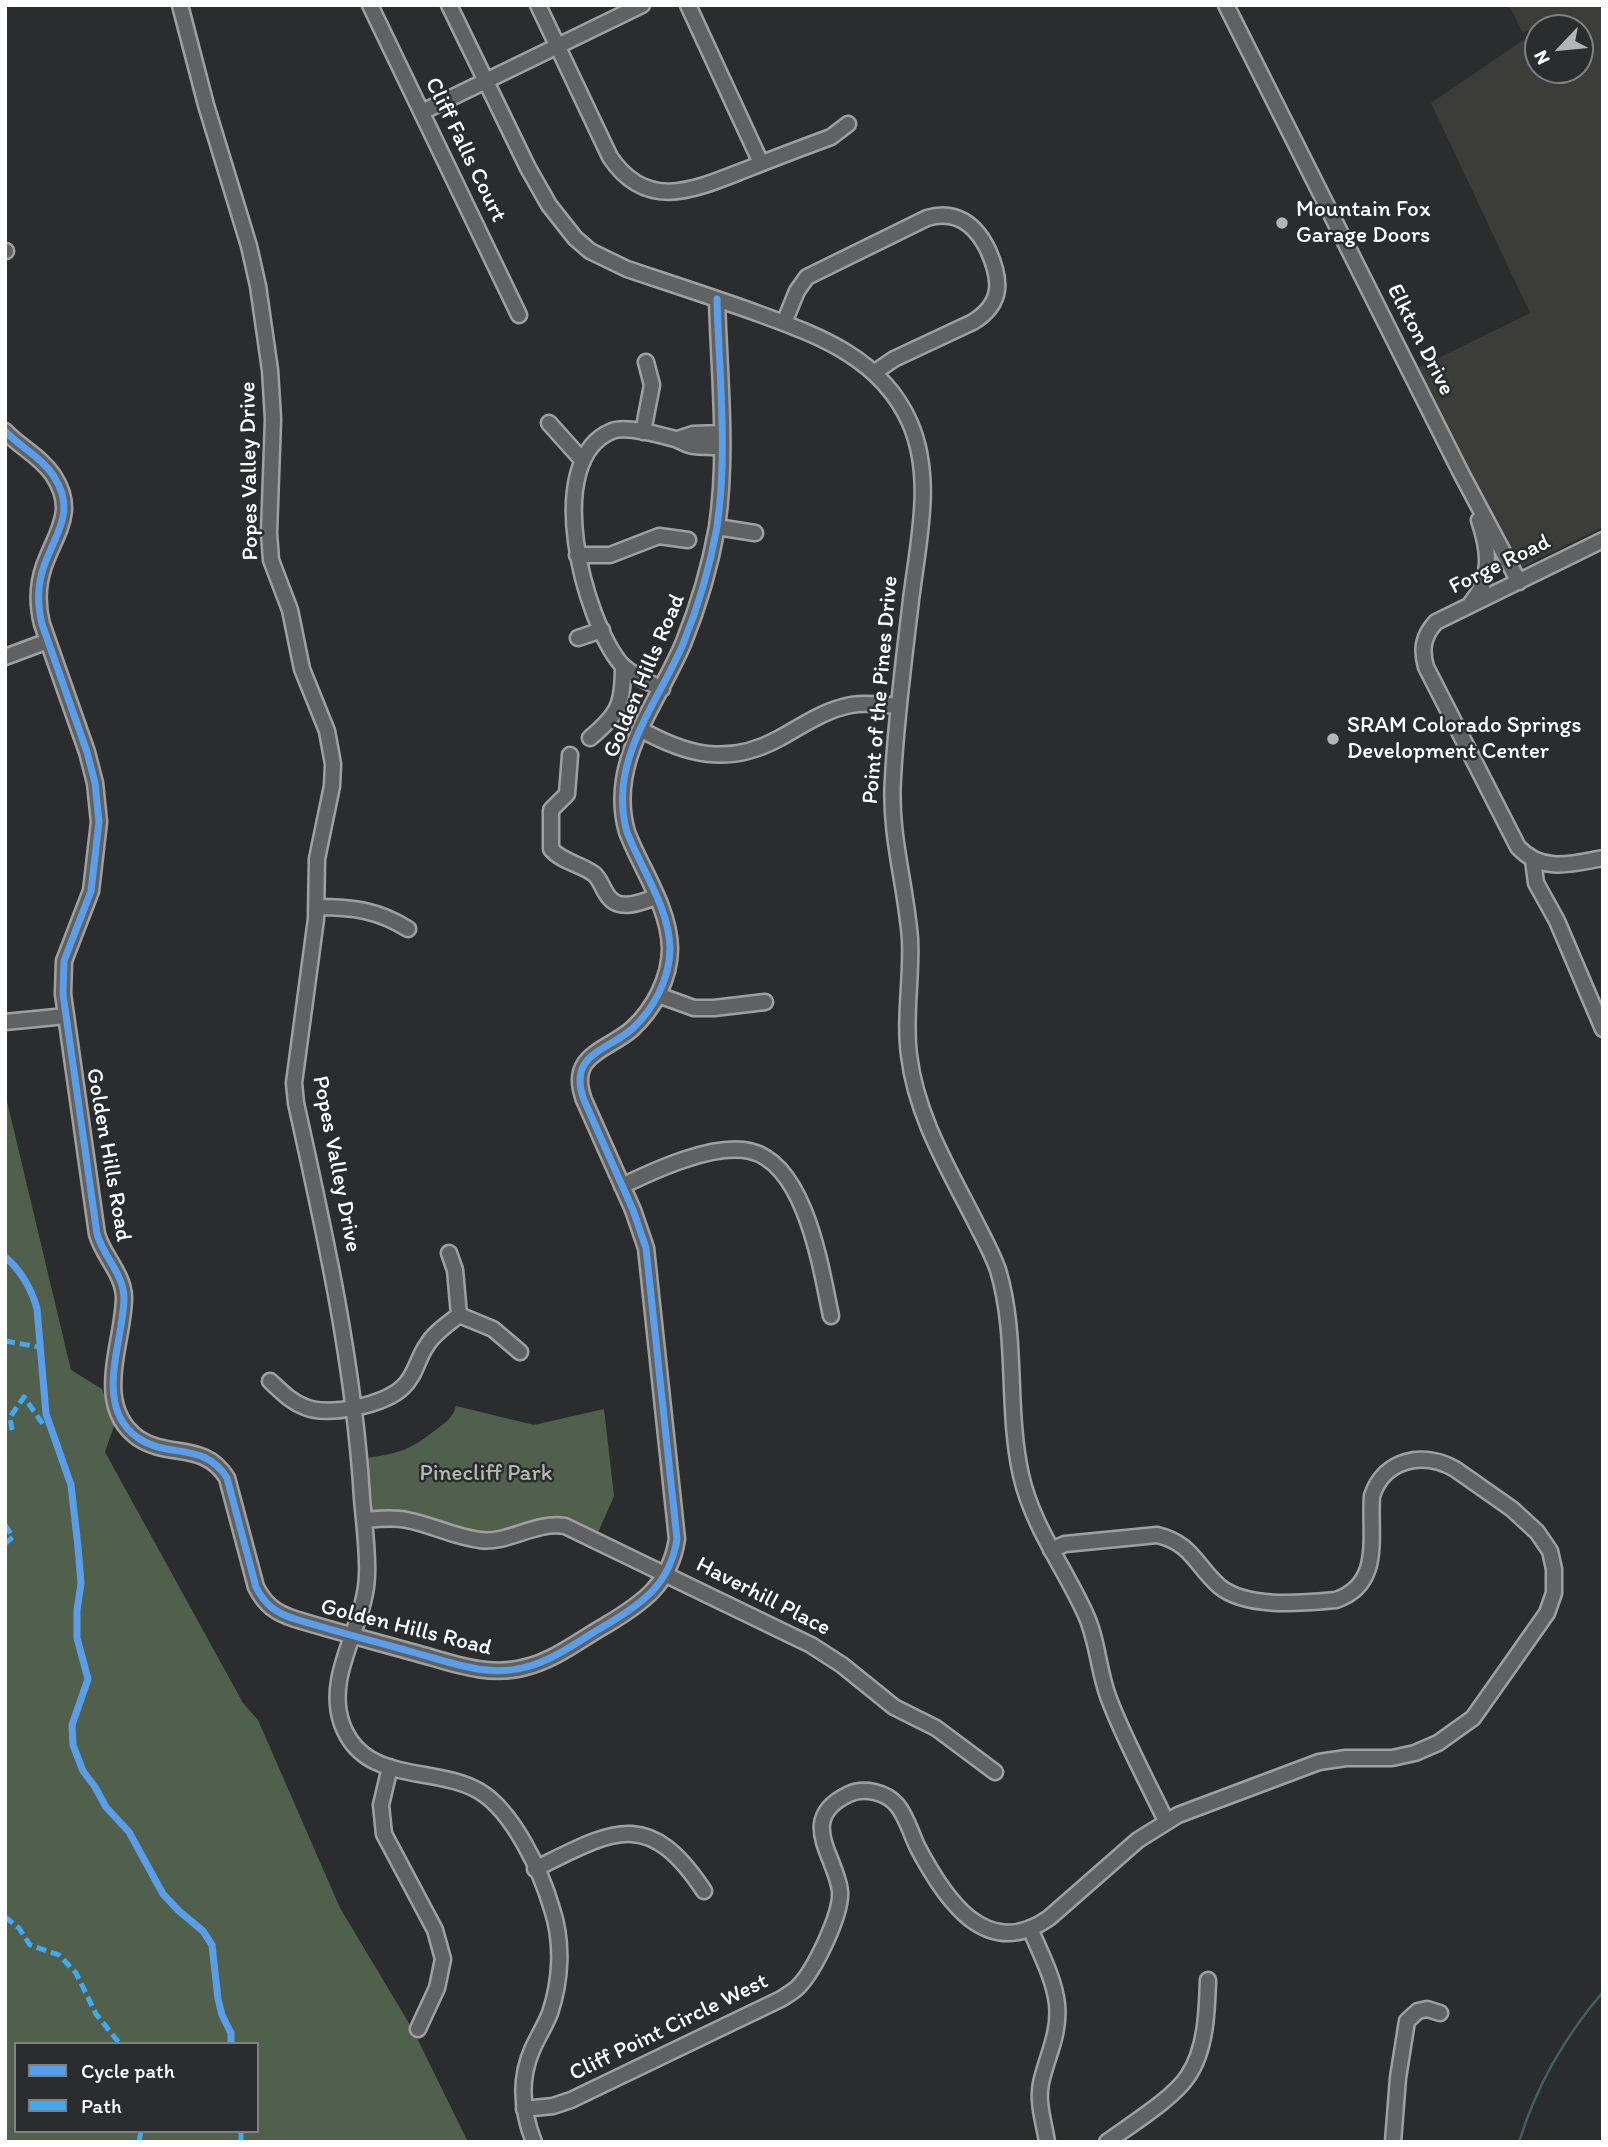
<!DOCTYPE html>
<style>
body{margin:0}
#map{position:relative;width:1608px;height:2147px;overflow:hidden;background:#2b2c2d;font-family:Itim,sans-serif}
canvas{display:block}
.frame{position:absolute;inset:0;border:7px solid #fff;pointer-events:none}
.legend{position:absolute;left:14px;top:2042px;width:245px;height:91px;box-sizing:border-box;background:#2a2d2e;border:2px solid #7f8182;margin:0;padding:9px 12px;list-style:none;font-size:21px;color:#fff}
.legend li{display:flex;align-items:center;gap:14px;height:35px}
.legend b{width:35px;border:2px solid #7f8182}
.north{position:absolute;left:1524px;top:14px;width:70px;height:70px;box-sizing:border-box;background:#2a2d2e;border:2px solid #7f8182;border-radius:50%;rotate:244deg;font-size:19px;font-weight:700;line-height:28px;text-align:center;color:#fff}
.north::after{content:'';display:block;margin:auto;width:24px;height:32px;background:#b5b5b6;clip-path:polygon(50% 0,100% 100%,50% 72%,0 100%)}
</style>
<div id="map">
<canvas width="1608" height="2147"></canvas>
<div class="frame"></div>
<ul class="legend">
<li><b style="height:9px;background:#5a9eea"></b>Cycle path</li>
<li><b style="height:9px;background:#3fa9f5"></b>Path</li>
</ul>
<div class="north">N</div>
</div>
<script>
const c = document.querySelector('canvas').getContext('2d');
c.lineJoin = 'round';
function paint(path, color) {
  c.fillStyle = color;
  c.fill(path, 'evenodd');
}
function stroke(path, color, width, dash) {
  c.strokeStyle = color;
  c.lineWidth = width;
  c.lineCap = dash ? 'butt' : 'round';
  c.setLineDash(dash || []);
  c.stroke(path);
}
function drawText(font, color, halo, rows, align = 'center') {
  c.font = font + ' Itim,sans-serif';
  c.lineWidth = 5;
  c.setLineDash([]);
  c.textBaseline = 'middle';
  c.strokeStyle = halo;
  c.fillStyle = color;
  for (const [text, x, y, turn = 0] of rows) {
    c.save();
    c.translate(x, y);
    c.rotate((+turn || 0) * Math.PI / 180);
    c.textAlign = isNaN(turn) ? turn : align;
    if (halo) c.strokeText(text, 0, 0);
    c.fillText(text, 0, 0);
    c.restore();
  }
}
paint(new Path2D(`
 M 1509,5 L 1603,5 L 1603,527 L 1516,570 L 1418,368 L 1530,313 L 1431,103 L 1538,30 L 1538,70 L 1580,70 L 1580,28 L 1541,28 L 1549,22 L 1523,33 Z`), '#3c3c38');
paint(new Path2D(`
 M 5,1093 L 71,1370 L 102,1389 L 115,1423 L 105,1452 L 243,1703 L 258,1720 L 340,1908 L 413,2030 L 468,2142 L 5,2142 ZM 16,2044 L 257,2044 L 257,2131 L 16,2131 Z
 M 456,1406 L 534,1425 L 604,1409 L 614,1496 L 597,1535 L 572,1522 L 482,1534 L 405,1513 L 372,1512 L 369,1510 L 367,1458 C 398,1453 409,1451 434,1431 C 445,1423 452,1419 456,1406 Z`), '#51604d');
stroke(new Path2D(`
 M 1519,2142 C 1536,2087 1566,2035 1603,1992`), '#446064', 2.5);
const minor = new Path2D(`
 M 180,5 L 206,105 L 249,246 L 258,286 L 270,370 L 273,419 L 269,533 L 271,560 L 290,610 L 302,669 L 327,731 L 333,764 L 332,786 L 317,859 L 316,919 L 294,1083 L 296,1103 C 325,1234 354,1364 362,1498 C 364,1523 368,1550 367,1575 C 366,1625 324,1674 342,1724 C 364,1785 434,1765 479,1791 C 513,1811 541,1871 552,1909 C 563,1942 561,1980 550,2013 C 545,2026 537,2038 532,2050 C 519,2080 522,2112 534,2142
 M 370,5 L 519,315
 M 449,5 L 528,168 L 549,205 L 575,238 L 590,251 L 627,269 C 669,283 712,297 754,312 C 817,335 881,357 910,423 C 934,478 918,542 911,600 C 904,659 896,719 893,778 C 889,834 906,885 910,939 C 912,978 904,1017 909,1055 C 916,1115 948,1168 975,1221 C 983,1237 992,1253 998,1270 C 1018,1336 1006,1408 1021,1475 C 1032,1525 1064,1567 1085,1613 C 1098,1640 1098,1671 1109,1699 C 1125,1741 1147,1781 1166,1821
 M 538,5 L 610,157 C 648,214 698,188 750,168 C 777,157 804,147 831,137 L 848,124
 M 688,5 L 761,163
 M 1226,5 L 1461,473 L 1519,582
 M 422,112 L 642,5
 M 5,251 L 6,251
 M 784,323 L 797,291 L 807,277 L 927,218 C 956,209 976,225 988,250 C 1001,279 1004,303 973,322 L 894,359 L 875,372
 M 549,423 L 583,461
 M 5,431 C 20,447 41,457 53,475 C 77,511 56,532 44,566 C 37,586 37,604 42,624 L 87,752 L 95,783 L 99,822 L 91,891 L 64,961 L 63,994 L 97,1234 C 103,1256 123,1273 124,1297 C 124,1342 92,1405 138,1438 C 169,1459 204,1441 227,1478 L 256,1587 C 265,1605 276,1613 295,1619 C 334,1631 373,1641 412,1652 C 450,1662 487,1678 526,1667 C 555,1660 581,1639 606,1625 C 643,1603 670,1584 677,1539 L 646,1248 L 633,1210 L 584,1100 C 567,1054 607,1051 632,1029 C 654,1009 670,978 670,948 C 669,907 641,869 627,832 C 607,762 657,705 683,644 C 698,607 710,567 717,527 C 728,452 719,374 717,299
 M 643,432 L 652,385 L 646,362
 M 678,439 L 693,434 L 721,433
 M 717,527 L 755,533
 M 1603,540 L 1436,622 C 1423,636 1421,649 1426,667 L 1518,847 C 1542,873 1571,864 1603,858
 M 577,555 L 610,555 L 659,536 L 688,540
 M 1471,603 C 1493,578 1489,550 1479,520
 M 578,638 L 602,630
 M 5,657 L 48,641
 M 662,689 C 649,682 631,675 621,664 C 584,620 541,460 612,431 C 626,425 660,435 675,439 C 682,441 687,446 694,446 C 703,447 712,447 721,447
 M 640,729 C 686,755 728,766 778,739 C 802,726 824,710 851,705 C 867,702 883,705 899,706
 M 590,738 C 619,714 623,704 623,666
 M 570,755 L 567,794 L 551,810 L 551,849 C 562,862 581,864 594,874 C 600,879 602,887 606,893 C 617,913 639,903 656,897
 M 1533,860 L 1536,883 L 1557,921 L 1603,1029
 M 317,907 C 352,907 378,910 408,929
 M 658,995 L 694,1008 L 714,1008 L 765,1002
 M 5,1022 L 66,1016
 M 622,1186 C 655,1170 713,1143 750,1151 C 806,1164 821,1269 831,1316
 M 459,1315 L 493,1329 L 520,1352
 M 270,1381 C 281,1391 291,1402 305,1407 C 328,1417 385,1405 403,1387 C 416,1375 417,1359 427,1345 C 434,1333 448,1324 459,1315 L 455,1270 L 449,1253
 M 364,1520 C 378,1519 393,1517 407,1520 C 432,1525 455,1537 480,1540 C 508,1544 535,1521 565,1526 L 811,1645 L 842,1665 L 894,1707 L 936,1728 L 995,1772
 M 390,1767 L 381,1805 L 384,1834 L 435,1930 L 443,1959 L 437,1988 L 418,2029
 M 535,1869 C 612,1831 648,1806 704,1891
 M 1030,1928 C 1040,1953 1054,1978 1057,2004 C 1060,2034 1047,2056 1041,2083 C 1037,2103 1044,2122 1047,2142
 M 524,2109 L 553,2106 L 571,2100 L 781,1999 C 787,1995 793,1992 798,1987 C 814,1971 842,1914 840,1891 C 836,1856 796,1819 849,1794 C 864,1787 886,1792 897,1805 C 907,1817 911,1834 918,1848 C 945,1899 986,1962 1049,1918 L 1138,1840 L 1178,1815 L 1319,1762 L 1346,1758 L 1392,1758 L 1415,1753 L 1438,1743 L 1473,1718 L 1547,1613 L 1554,1593 L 1554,1569 L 1550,1551 L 1537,1532 L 1512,1509 L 1455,1469 C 1423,1451 1384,1459 1372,1496 C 1369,1536 1383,1584 1336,1600 C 1303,1603 1246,1609 1219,1586 C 1196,1566 1192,1543 1157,1535 L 1065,1544 L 1051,1550
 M 1107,2142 C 1130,2125 1174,2098 1188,2076 C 1206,2050 1207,2011 1208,1980
 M 1393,2142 L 1398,2078 L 1407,2021 L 1418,2011 L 1427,2009 L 1440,2013`);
stroke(minor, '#a0a0a0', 19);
stroke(minor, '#606162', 14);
stroke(new Path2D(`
 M 5,1341 L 39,1347
 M 12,1430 L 10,1417 L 24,1397 L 45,1427
 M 5,1525 L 13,1537 L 5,1544
 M 5,1917 L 19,1928 L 30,1945 L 59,1955 L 76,1973 L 96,2014 L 120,2044
 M 139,2142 L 141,2131
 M 241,2142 L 241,2131`), '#3fa9f5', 5, [10, 5]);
stroke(new Path2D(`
 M 5,431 C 20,447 41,457 53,475 C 77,511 56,532 44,566 C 37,586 37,604 42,624 L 87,752 L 95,783 L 99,822 L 91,891 L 64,961 L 63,994 L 97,1234 C 103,1256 123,1273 124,1297 C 124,1342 92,1405 138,1438 C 169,1459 204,1441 227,1478 L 256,1587 C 265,1605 276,1613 295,1619 C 334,1631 373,1641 412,1652 C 450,1662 487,1678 526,1667 C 555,1660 581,1639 606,1625 C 643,1603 670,1584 677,1539 L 646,1248 L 633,1210 L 584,1100 C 567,1054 607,1051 632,1029 C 654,1009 670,978 670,948 C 669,907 641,869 627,832 C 607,762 657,705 683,644 C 698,607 710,567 717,527 C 728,452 719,374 717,299
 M 5,1257 C 21,1270 32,1290 37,1309 L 46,1414 L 71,1485 L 78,1547 L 81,1584 L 77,1610 L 77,1638 L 88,1679 L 72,1725 L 73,1745 L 83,1771 L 95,1787 L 106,1807 L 129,1832 L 163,1894 L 179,1911 L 203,1931 L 212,1945 L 218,1999 L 222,2015 L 231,2033 L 231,2044`), '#5a9eea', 7);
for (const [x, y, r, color] of [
 [1282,223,7,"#b5b5b6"],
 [1333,739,7,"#b5b5b6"]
]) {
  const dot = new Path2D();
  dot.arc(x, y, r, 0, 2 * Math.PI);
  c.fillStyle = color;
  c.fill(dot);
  stroke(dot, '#2a2d2e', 2.5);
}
drawText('23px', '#fff', '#2a2d2e', [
 ["Cliff Falls Court",465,150,64],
 ["Elkton Drive",1420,340,63],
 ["Popes Valley Drive",250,471,-91],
 ["Forge Road",1500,565,-26],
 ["Golden Hills Road",645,676,-67],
 ["Point of the Pines Drive",881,690,-85],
 ["Golden Hills Road",108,1155,80],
 ["Popes Valley Drive",336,1164,79],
 ["Haverhill Place",763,1597,27],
 ["Golden Hills Road",406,1628,14],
 ["Cliff Point Circle West",669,2028,-26]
]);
drawText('23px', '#fff', '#2a2d2e', [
 ["Mountain Fox",1296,210],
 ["Garage Doors",1296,236],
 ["SRAM Colorado Springs",1347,726],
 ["Development Center",1347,752]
], 'left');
drawText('23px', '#b3bbb1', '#2a2d2e', [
 ["Pinecliff Park",486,1474]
]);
</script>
